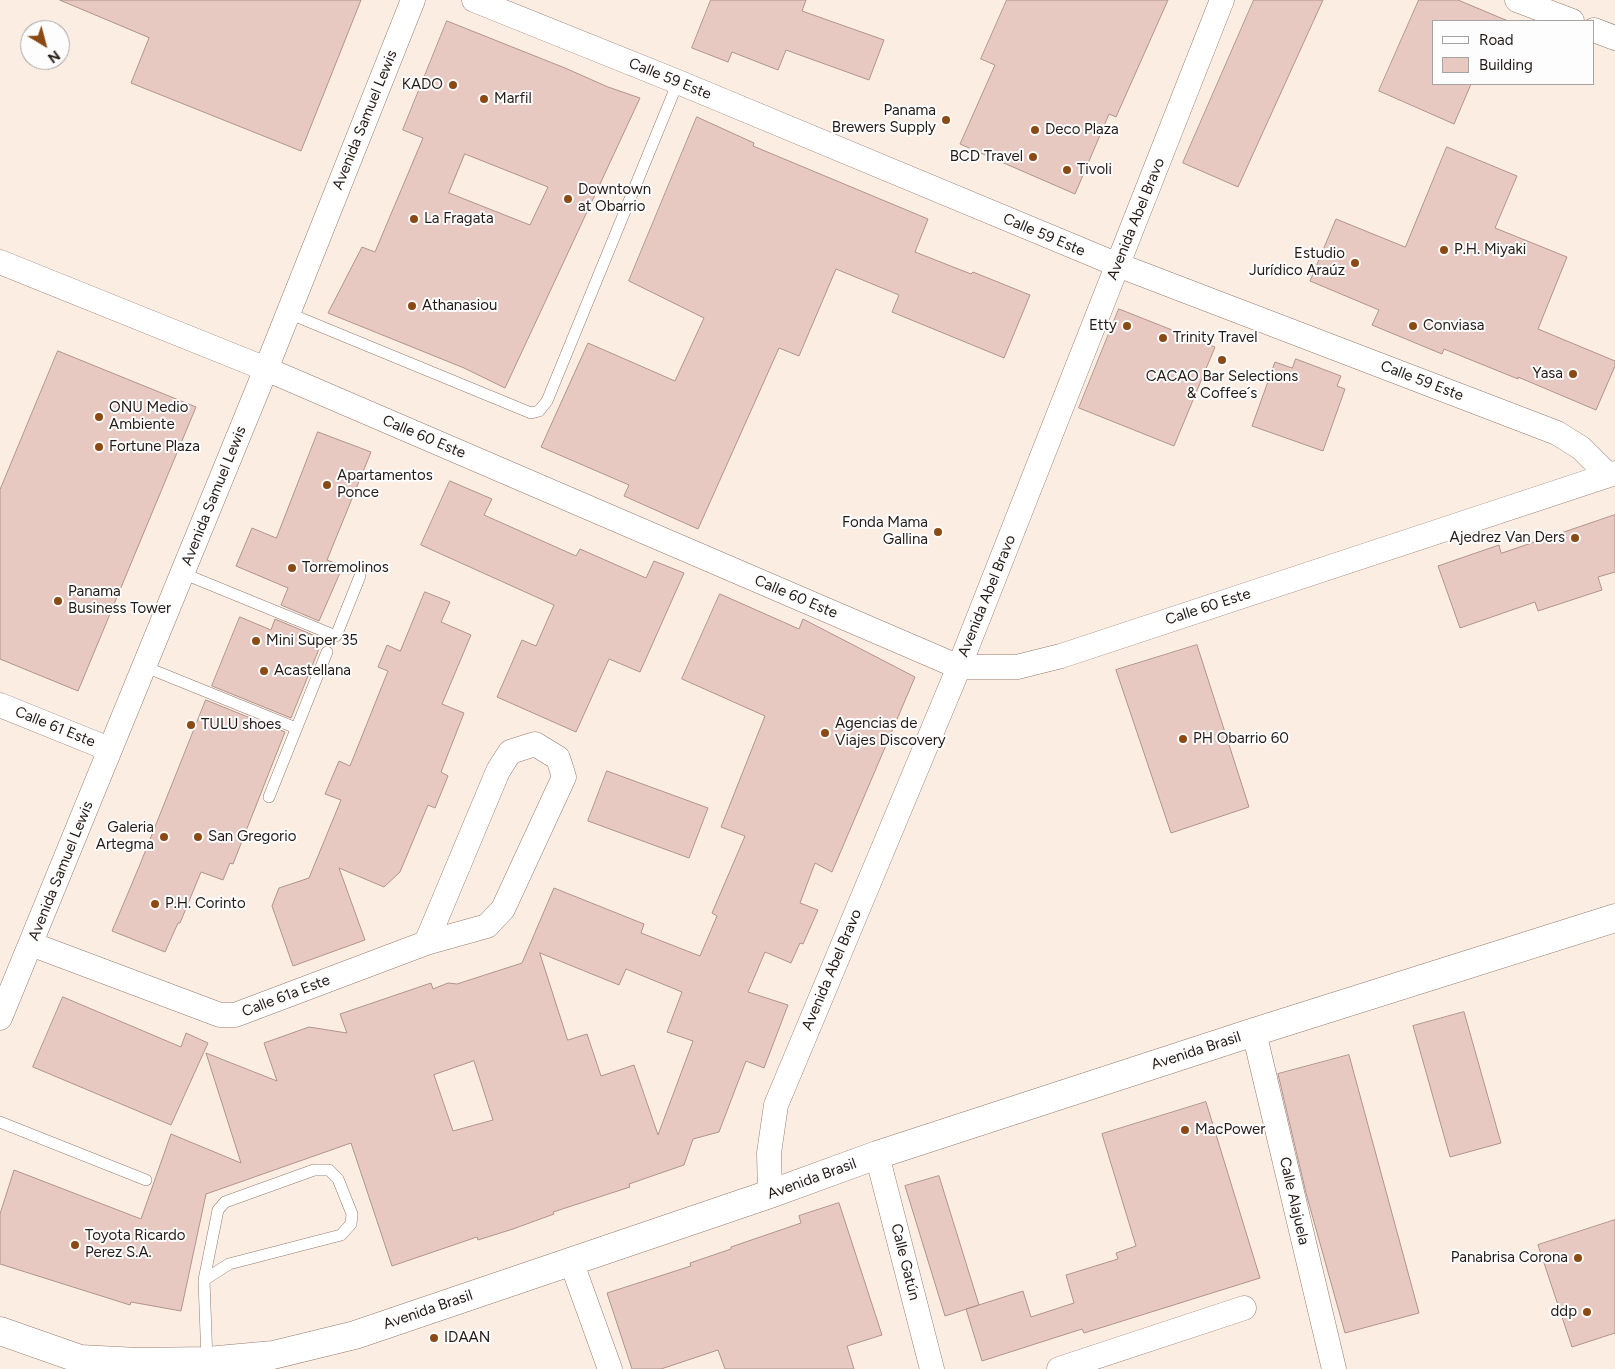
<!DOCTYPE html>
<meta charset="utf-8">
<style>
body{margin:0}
#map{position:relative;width:1615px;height:1369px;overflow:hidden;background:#fcede3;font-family:Figtree,sans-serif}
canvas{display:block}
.legend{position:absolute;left:1432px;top:20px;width:162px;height:65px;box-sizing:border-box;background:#fdfdfd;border:1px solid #a6a3a1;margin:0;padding:6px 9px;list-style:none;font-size:15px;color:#241b16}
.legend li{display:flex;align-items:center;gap:10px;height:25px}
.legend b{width:25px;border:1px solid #a6a3a1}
.north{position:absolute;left:20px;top:20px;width:50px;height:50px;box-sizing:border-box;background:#fdfdfd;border:1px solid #a6a3a1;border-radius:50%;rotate:143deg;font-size:14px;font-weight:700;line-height:20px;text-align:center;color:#241b16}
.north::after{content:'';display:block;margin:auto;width:18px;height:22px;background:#8b4a14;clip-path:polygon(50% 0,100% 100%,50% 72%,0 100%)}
</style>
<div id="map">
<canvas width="1615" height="1369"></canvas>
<ul class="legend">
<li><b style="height:6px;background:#fff"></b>Road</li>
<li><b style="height:14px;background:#e7c9c1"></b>Building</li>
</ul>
<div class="north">N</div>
</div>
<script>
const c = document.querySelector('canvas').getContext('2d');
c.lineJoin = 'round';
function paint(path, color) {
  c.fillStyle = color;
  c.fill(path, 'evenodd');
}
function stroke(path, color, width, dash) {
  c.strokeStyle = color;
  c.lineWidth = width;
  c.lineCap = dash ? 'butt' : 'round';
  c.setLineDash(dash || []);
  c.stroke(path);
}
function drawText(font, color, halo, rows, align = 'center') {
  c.font = font + ' Figtree,sans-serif';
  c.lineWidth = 4;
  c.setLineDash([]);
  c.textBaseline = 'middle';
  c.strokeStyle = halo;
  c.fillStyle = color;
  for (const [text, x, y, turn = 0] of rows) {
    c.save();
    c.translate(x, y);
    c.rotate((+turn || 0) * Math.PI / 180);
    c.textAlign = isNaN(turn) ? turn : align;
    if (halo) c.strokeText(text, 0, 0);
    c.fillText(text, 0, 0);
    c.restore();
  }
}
const building = new Path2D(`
 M 60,0 L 361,0 L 301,151 L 131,83 L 149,38 Z
 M 711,0 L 806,0 L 802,11 L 884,40 L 869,80 L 786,50 L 778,70 L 732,52 L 728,62 L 692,48 Z
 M 1007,0 L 1168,0 L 1116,117 L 1109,114 L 1075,194 L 960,144 L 995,65 L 981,59 Z
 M 1254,0 L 1323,0 L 1238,187 L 1183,163 Z
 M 1419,0 L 1458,0 L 1508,21 L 1434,21 L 1434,84 L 1471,84 L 1454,124 L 1379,91 Z
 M 447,21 L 565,68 L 608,87 L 640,98 L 505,388 L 464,368 L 328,313 L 362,247 L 375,252 L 423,138 L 403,130 ZM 465,154 L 548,187 L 530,225 L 449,193 Z
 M 697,117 L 754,143 L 753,146 L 928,219 L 915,252 L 971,274 L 973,272 L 1030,295 L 1004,358 L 892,312 L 899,295 L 836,269 L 799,356 L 779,348 L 698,529 L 624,496 L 629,485 L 541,447 L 588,343 L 675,381 L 704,318 L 629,281 Z
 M 1447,147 L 1517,176 L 1495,228 L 1567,257 L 1538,329 L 1615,361 L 1615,366 L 1596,410 L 1518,377 L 1518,379 L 1444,349 L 1442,354 L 1372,325 L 1379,310 L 1310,281 L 1336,219 L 1405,247 Z
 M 1119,309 L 1215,347 L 1174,446 L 1079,408 Z
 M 58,351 L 196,407 L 78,691 L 0,659 L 0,490 Z
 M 1296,359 L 1341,376 L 1337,386 L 1345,389 L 1323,451 L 1252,426 L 1275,362 L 1292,368 Z
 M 318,432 L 371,452 L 327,560 L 343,566 L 319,621 L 281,605 L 288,588 L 236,566 L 252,528 L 276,538 Z
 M 450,481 L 492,499 L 484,515 L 576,556 L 580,549 L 646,578 L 654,561 L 684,573 L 640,672 L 609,659 L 576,732 L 497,697 L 522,640 L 536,646 L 554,605 L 421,545 Z
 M 1615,515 L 1615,572 L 1598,577 L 1602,590 L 1538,611 L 1535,602 L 1460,628 L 1438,566 L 1499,545 L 1501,553 Z
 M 425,592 L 450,602 L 441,622 L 471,635 L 442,704 L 464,713 L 441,772 L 448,776 L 435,808 L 428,805 L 400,872 L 384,887 L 339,868 L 365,940 L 293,966 L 272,906 L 279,888 L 309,878 L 341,800 L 325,794 L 339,761 L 350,766 L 388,671 L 378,667 L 387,645 L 400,651 Z
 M 720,594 L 799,629 L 803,619 L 915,677 L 832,872 L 815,863 L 800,903 L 818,910 L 803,944 L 800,943 L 791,963 L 765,952 L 748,992 L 788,1005 L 764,1068 L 746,1061 L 719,1132 L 693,1139 L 684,1165 L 629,1184 L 630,1187 L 553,1212 L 554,1214 L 513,1229 L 478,1240 L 477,1237 L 392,1266 L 351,1143 L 206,1194 L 181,1311 L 131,1302 L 130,1305 L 0,1264 L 0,1214 L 14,1170 L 141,1219 L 171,1134 L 241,1163 L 206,1053 L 277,1081 L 264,1043 L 309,1027 L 347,1033 L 340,1014 L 431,983 L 433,989 L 448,983 L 457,984 L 522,963 L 554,888 L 644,924 L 641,933 L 700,956 L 717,916 L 712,913 L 745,836 L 721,827 L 765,716 L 682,679 ZM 540,953 L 619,985 L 626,969 L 682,992 L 667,1032 L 693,1041 L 658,1135 L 634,1065 L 601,1076 L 587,1034 L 568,1040 ZM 474,1061 L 493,1120 L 453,1131 L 434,1075 Z
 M 240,617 L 271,630 L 275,619 L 313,635 L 308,645 L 319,649 L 291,718 L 212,686 Z
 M 1197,645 L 1249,807 L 1171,833 L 1116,670 Z
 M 206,700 L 285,732 L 233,864 L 230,863 L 223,880 L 201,872 L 180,923 L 178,923 L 165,952 L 112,931 L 139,867 Z
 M 607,771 L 708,808 L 689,858 L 588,821 Z
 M 63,997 L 181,1047 L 186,1033 L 208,1043 L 171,1125 L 33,1067 Z
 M 1464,1012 L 1501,1143 L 1450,1157 L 1413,1026 Z
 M 1349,1055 L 1419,1313 L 1345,1333 L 1306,1193 L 1278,1074 Z
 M 1206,1102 L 1260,1278 L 1084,1333 L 1082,1329 L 982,1361 L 966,1309 L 1023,1291 L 1031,1317 L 1074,1303 L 1066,1275 L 1118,1259 L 1116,1253 L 1136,1246 L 1102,1134 Z
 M 939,1176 L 979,1305 L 945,1316 L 905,1186 Z
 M 839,1203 L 882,1335 L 847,1346 L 854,1369 L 725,1369 L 718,1350 L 661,1369 L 632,1369 L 607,1293 L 691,1266 L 690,1263 L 731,1249 L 731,1247 L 801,1223 L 799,1216 Z
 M 1615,1220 L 1615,1333 L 1572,1347 L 1538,1245 Z`);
paint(building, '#e7c9c1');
stroke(building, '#b0948c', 1);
const lane = new Path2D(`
 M 288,313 L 531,413 L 539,411 L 547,401 L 678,82
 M 182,573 L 336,636 L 360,576
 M 143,666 L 296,728
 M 269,797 L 327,652
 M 0,1122 L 146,1180
 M 204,1280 L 229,1264 L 341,1235 L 351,1224 L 352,1214 L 338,1179 L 329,1170 L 314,1170 L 225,1202 L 218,1210 L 204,1280 L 207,1361`);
const street = new Path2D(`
 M 474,0 L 678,82 L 1118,265 L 1557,433 L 1581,448 L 1608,475
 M 1517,0 L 1572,21
 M 1594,30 L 1615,38
 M 0,262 L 266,369 L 959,667 L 1017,667 L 1061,656 L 1615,473
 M 0,705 L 109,749
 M 31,944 L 220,1015 L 235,1015 L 426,943 L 487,926 L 503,909 L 564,777 L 558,758 L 535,744 L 510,752 L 498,771 L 426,943
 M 0,1018 L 266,369 L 413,0
 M 1254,1032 L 1334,1369
 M 877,1155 L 932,1369
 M 770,1194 L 769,1153 L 776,1105 L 959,667 L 1222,0
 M 571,1261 L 610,1369
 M 1059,1369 L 1244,1308`);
const secondary = new Path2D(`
 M 0,1331 L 80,1359 L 138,1362 L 207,1361 L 273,1355 L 355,1335 L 770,1194 L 877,1155 L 1254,1032 L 1615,918`);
stroke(lane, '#947d6e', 12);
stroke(street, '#947d6e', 25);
stroke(secondary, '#947d6e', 29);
stroke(lane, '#fff', 11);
stroke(street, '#fff', 24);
stroke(secondary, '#fff', 28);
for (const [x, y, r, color] of [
 [453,85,5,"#8b4a14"],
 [484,99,5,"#8b4a14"],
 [946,120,5,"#8b4a14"],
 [1035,130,5,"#8b4a14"],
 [1033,157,5,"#8b4a14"],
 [1067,170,5,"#8b4a14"],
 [568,199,5,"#8b4a14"],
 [414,219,5,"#8b4a14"],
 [1444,250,5,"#8b4a14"],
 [1355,263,5,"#8b4a14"],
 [412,306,5,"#8b4a14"],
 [1127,326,5,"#8b4a14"],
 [1413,326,5,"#8b4a14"],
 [1163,338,5,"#8b4a14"],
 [1222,360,5,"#8b4a14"],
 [1573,374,5,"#8b4a14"],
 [99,417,5,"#8b4a14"],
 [99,447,5,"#8b4a14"],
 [327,485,5,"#8b4a14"],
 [938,532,5,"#8b4a14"],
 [1575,538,5,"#8b4a14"],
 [292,568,5,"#8b4a14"],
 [58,601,5,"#8b4a14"],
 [256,641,5,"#8b4a14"],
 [264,671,5,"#8b4a14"],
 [191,725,5,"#8b4a14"],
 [825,733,5,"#8b4a14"],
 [1183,739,5,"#8b4a14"],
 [164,837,5,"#8b4a14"],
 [198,837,5,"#8b4a14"],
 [155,904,5,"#8b4a14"],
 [1185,1130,5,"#8b4a14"],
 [75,1245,5,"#8b4a14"],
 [1578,1258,5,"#8b4a14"],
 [1587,1312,5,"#8b4a14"],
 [434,1338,5,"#8b4a14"]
]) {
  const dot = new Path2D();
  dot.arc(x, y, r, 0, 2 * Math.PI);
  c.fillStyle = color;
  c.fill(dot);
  stroke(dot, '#fdfdfd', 2);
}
drawText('15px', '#241b16', '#fdfdfd', [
 ["Calle 59 Este",670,79,22],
 ["Avenida Samuel Lewis",365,120,-68],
 ["Avenida Abel Bravo",1136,219,-68],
 ["Calle 59 Este",1044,235,23],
 ["Calle 59 Este",1422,381,21],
 ["Calle 60 Este",424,437,23],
 ["Avenida Samuel Lewis",214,496,-68],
 ["Avenida Abel Bravo",987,596,-68],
 ["Calle 60 Este",796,597,23],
 ["Calle 60 Este",1208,607,-18],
 ["Calle 61 Este",55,727,22],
 ["Avenida Samuel Lewis",61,871,-68],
 ["Avenida Abel Bravo",832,970,-67],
 ["Calle 61a Este",286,996,-21],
 ["Avenida Brasil",1196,1051,-18],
 ["Avenida Brasil",812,1179,-20],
 ["Calle Alajuela",1294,1201,77],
 ["Calle Gatún",905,1262,76],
 ["Avenida Brasil",428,1310,-19]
]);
drawText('15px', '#241b16', '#fdfdfd', [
 ["KADO",443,85,"right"],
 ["Marfil",494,99],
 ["Panama",936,111,"right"],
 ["Brewers Supply",936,128,"right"],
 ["Deco Plaza",1045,130],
 ["BCD Travel",1023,157,"right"],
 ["Tivoli",1077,170],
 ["Downtown",578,190],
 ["at Obarrio",578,207],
 ["La Fragata",424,219],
 ["P.H. Miyaki",1454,250],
 ["Estudio",1345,254,"right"],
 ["Jurídico Araúz",1345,271,"right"],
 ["Athanasiou",422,306],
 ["Etty",1117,326,"right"],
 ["Conviasa",1423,326],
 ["Trinity Travel",1173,338],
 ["Yasa",1563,374,"right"],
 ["CACAO Bar Selections",1222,377,"center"],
 ["& Coffee´s",1222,394,"center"],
 ["ONU Medio",109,408],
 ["Ambiente",109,425],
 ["Fortune Plaza",109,447],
 ["Apartamentos",337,476],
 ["Ponce",337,493],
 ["Fonda Mama",928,523,"right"],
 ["Gallina",928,540,"right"],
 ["Ajedrez Van Ders",1565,538,"right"],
 ["Torremolinos",302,568],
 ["Panama",68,592],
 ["Business Tower",68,609],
 ["Mini Super 35",266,641],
 ["Acastellana",274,671],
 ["Agencias de",835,724],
 ["Viajes Discovery",835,741],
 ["TULU shoes",201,725],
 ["PH Obarrio 60",1193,739],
 ["Galeria",154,828,"right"],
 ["Artegma",154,845,"right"],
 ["San Gregorio",208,837],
 ["P.H. Corinto",165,904],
 ["MacPower",1195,1130],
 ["Toyota Ricardo",85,1236],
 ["Perez S.A.",85,1253],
 ["Panabrisa Corona",1568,1258,"right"],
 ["ddp",1577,1312,"right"],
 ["IDAAN",444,1338]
], 'left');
</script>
